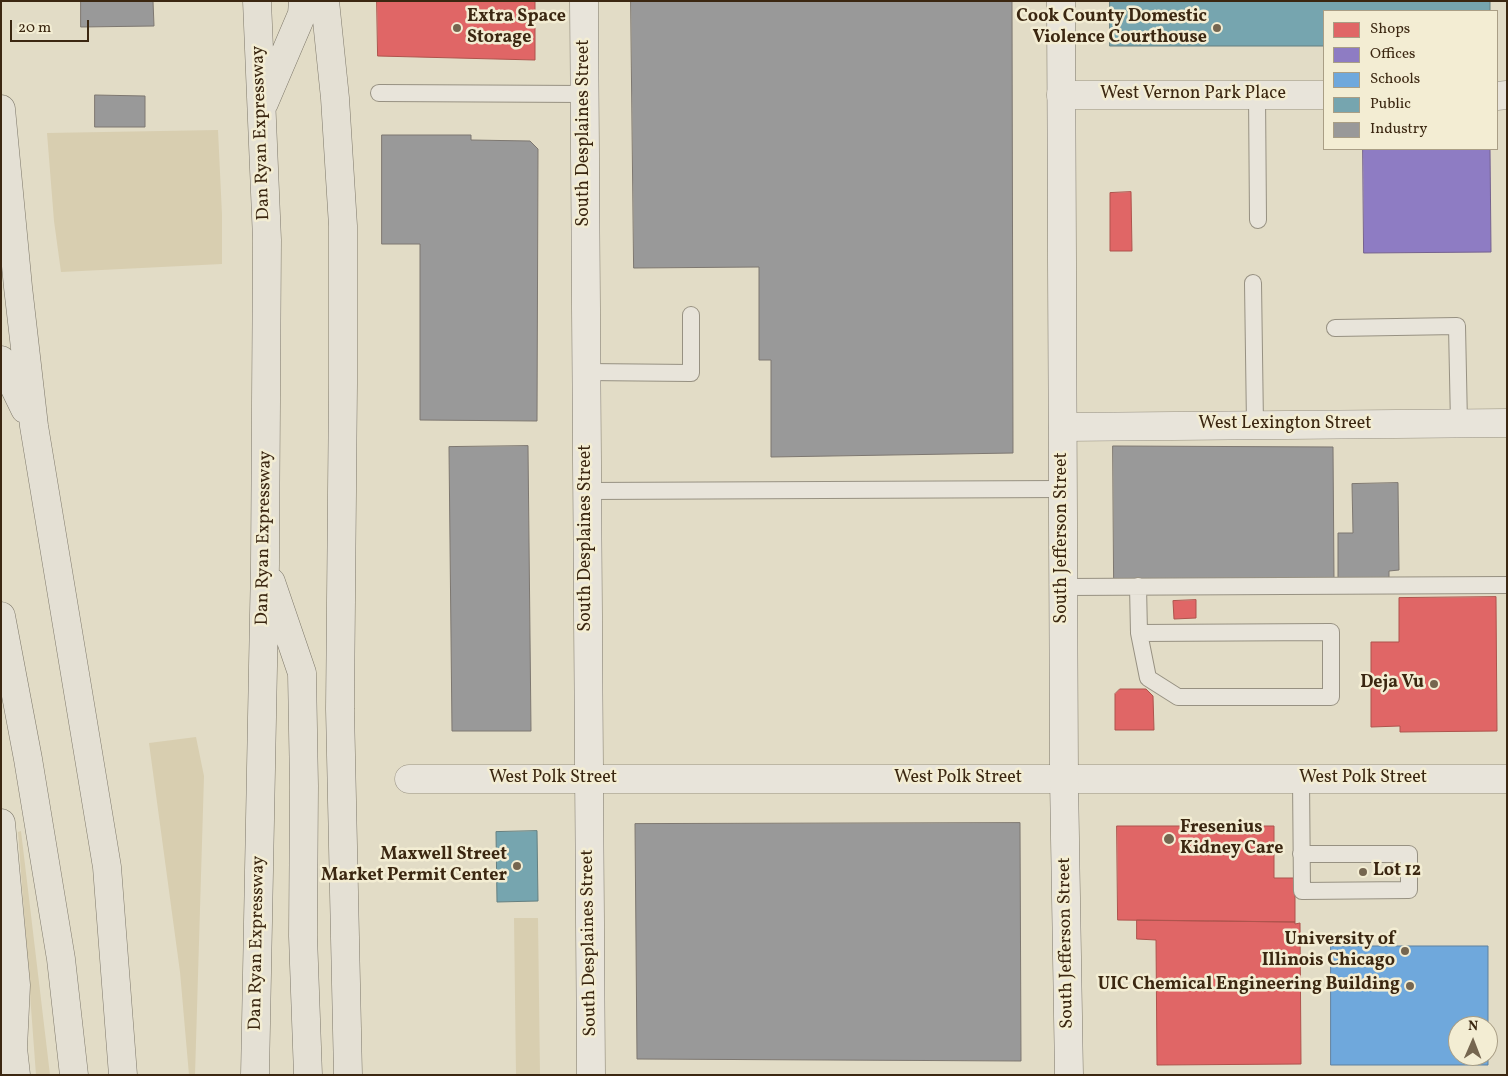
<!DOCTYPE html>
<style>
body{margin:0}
#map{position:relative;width:1508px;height:1076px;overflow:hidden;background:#e2dcc6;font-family:Vollkorn,serif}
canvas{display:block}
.frame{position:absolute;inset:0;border:2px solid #3b2711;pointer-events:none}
.legend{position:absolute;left:1323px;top:10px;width:175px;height:140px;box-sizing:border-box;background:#f3edd3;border:1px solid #a99e85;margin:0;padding:6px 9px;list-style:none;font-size:15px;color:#3b2711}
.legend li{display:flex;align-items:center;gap:10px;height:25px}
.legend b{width:25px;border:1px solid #a99e85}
.north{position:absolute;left:1448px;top:1016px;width:50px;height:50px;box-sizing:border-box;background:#f3edd3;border:1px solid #a99e85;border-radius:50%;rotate:1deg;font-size:14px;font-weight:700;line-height:20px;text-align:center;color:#3b2711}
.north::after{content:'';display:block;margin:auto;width:18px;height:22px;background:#756650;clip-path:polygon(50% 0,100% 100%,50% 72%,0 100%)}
.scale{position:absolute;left:10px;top:20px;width:79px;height:22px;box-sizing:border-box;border:2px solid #3b2711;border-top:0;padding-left:6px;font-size:15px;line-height:18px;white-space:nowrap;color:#3b2711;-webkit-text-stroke:4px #f3edd3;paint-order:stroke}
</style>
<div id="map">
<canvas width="1508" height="1076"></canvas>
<div class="frame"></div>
<ul class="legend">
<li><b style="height:14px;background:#e06666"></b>Shops</li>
<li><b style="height:14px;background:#8e7cc3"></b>Offices</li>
<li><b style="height:14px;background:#6fa8dc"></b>Schools</li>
<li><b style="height:14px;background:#76a5af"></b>Public</li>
<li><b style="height:14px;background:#999"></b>Industry</li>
</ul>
<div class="north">N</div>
<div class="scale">20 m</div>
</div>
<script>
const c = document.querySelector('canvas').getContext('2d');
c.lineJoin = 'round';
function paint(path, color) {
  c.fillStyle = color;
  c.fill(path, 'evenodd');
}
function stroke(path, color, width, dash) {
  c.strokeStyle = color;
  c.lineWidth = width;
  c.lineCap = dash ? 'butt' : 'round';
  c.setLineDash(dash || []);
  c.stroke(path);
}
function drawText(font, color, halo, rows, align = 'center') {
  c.font = font + ' Vollkorn,serif';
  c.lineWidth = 5;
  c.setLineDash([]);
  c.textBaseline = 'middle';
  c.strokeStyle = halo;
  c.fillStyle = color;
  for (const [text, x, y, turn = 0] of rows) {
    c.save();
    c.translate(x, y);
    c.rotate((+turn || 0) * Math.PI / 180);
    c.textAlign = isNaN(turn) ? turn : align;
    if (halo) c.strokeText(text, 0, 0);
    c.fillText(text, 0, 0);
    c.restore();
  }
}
paint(new Path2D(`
 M 218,130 L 222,215 L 222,264 L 61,272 L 54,221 L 47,133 Z
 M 196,737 L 204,776 L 195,1075 L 189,1075 L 180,972 L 149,743 Z
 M 21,831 L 50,1075 L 36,1075 L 18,832 Z
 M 514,918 L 538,918 L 540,1075 L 516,1075 Z`), '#d8ceb0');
const shops = new Path2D(`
 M 377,1 L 535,1 L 535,60 L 378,56 Z
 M 1131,192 L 1132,251 L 1110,251 L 1110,193 Z
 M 1496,597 L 1497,731 L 1400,732 L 1400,726 L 1371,727 L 1371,642 L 1399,642 L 1399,598 Z
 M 1196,600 L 1196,618 L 1174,619 L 1173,601 Z
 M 1120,689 L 1146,689 L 1153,696 L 1154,730 L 1115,730 L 1115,694 Z
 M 1117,826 L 1274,826 L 1274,878 L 1295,878 L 1295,922 L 1118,920 Z
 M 1137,920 L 1295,922 L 1295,924 L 1300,923 L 1301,1064 L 1157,1065 L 1156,940 L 1137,939 Z`);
paint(shops, '#e06666');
stroke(shops, '#ae534c', 1);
const offices = new Path2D(`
 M 1363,149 L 1490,149 L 1491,252 L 1364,253 Z`);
paint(offices, '#8e7cc3');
stroke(offices, '#75628e', 1);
const schools = new Path2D(`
 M 1331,946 L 1488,946 L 1488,1065 L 1331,1065 ZM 1458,1026 L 1488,1026 L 1488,1056 L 1458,1056 Z`);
paint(schools, '#6fa8dc');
stroke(schools, '#5f819f', 1);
const public = new Path2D(`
 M 1110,1 L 1490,1 L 1490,11 L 1324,11 L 1324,46 L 1110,46 Z
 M 537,831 L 538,901 L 497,902 L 496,832 Z`);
paint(public, '#76a5af');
stroke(public, '#647f80', 1);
const industry = new Path2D(`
 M 81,1 L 153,1 L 154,26 L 81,27 Z
 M 631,1 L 1012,1 L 1013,453 L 771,457 L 771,360 L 759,360 L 759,267 L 634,268 Z
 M 95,95 L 145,96 L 145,127 L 95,127 Z
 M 382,135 L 471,135 L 471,140 L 530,141 L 538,149 L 537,421 L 420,420 L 420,244 L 382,244 Z
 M 528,446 L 531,731 L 452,731 L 449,447 Z
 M 1113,446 L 1333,447 L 1334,580 L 1114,579 Z
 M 1398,483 L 1399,570 L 1389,571 L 1389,579 L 1338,579 L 1338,533 L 1353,533 L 1352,484 Z
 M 1020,823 L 1021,1061 L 637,1059 L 635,824 Z`);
paint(industry, '#999');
stroke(industry, '#7d7770', 1);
const service = new Path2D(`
 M 379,93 L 585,94
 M 1257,95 L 1258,220
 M 1253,283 L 1255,425
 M 1335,328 L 1457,326 L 1459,424
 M 586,372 L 691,373 L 691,315
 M 587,491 L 1063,489
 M 1138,586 L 1139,633 L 1148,678 L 1178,697 L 1331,697 L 1331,632 L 1139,633
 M 1063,587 L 1507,585
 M 1301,779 L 1302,891 L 1409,890 L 1409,854 L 1301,854`);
const minor = new Path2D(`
 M 1061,95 L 1324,95
 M 1497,96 L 1507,95
 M 1063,427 L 1507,423
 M 409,779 L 1507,779`);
const secondary = new Path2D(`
 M 584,1 L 591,1075
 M 1061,1 L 1064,779 L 1069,1075`);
const motorway = new Path2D(`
 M 325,1 L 335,98 L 343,226 L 343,384 L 340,709 L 348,1075
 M 264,103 L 302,14 L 303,1
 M 1,109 L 18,287 L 34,426 L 107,867 L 123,1075
 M 1,360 L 25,409
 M 271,582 L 302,673 L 304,786 L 303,936 L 308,1075
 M 1,616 L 28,759 L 61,959 L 74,1075
 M 1,823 L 16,985 L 13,1048
 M 9,1032 L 13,1048 L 16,1075
 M 255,1075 L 265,564 L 267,240 L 257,1`);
stroke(service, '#979182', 18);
stroke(minor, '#979182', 29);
stroke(secondary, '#7e786a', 29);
stroke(motorway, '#7e786a', 29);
stroke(service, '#e8e4da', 16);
stroke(minor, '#e8e4da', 28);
stroke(secondary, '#e8e4da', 28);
stroke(motorway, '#e4e0d4', 28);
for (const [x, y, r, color] of [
 [457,28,5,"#756650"],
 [1217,28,5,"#756650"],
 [1434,684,5,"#756650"],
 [1169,839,6,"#756650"],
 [517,866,5,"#756650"],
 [1363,872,5,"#756650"],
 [1405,951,5,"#756650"],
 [1410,986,5,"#756650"]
]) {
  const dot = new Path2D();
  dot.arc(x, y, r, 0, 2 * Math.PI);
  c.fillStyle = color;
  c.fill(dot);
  stroke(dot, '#f3edd3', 2);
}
drawText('bold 18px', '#3b2711', '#f3edd3', [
 ["Extra Space",467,18,"left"],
 ["Storage",467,39,"left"],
 ["Cook County Domestic",1207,18],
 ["Violence Courthouse",1207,39],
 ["Deja Vu",1424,684],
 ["Fresenius",1180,829,"left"],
 ["Kidney Care",1180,850,"left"],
 ["Maxwell Street",507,856],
 ["Market Permit Center",507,877],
 ["Lot 12",1373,872,"left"],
 ["University of",1395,941],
 ["Illinois Chicago",1395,962],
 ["UIC Chemical Engineering Building",1400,986]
], 'right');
drawText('18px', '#3b2711', '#f3edd3', [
 ["West Vernon Park Place",1193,95],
 ["Dan Ryan Expressway",262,133,-92],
 ["South Desplaines Street",585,133,-90],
 ["West Lexington Street",1285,425],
 ["Dan Ryan Expressway",265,538,-89],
 ["South Desplaines Street",587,538,-90],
 ["South Jefferson Street",1063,538,-90],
 ["West Polk Street",553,779],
 ["West Polk Street",958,779],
 ["West Polk Street",1363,779],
 ["Dan Ryan Expressway",258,943,-89],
 ["South Desplaines Street",590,943,-91],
 ["South Jefferson Street",1067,943,-91]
]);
</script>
